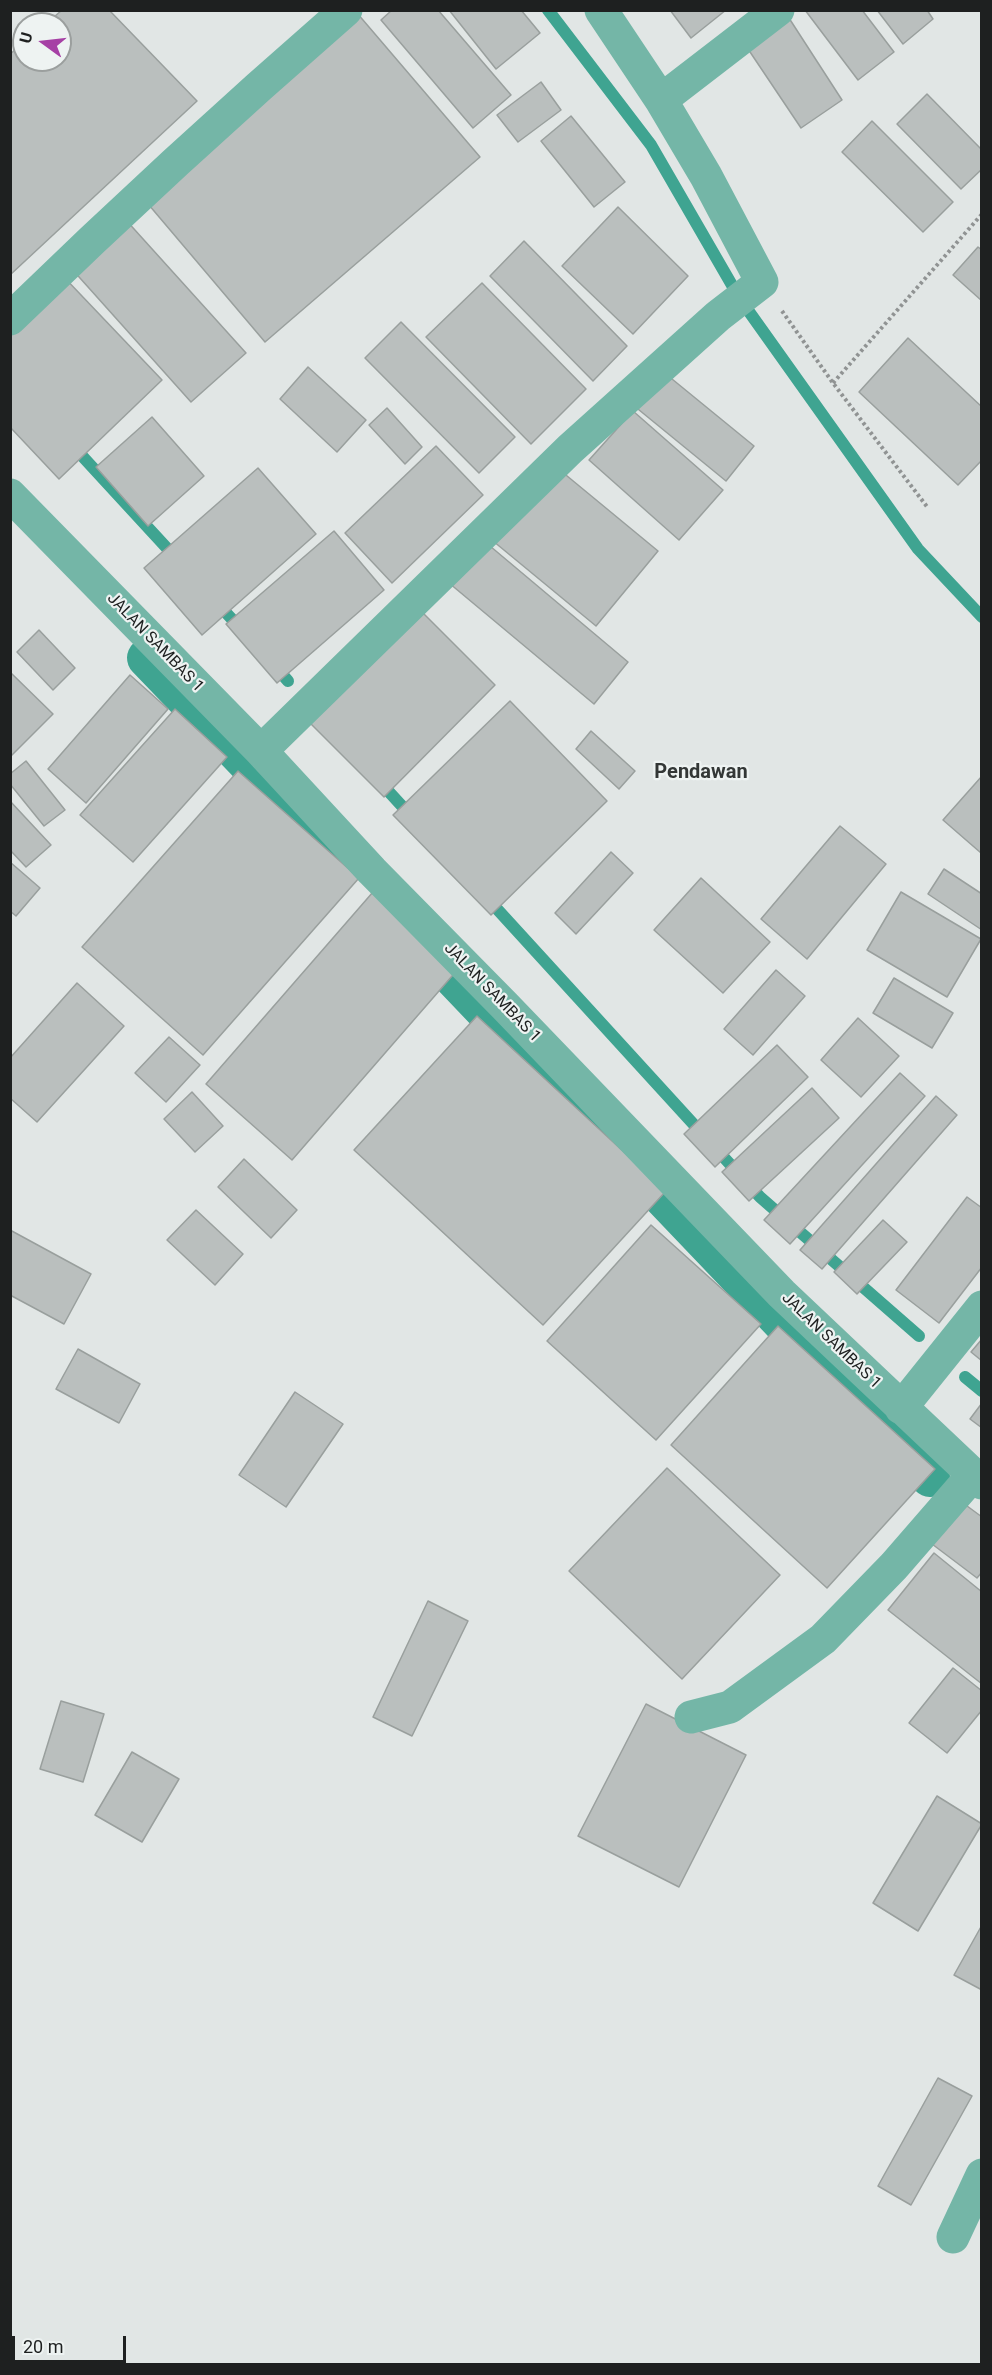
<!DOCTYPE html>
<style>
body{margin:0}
#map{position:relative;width:992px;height:2375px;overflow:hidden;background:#e1e6e5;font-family:Roboto,sans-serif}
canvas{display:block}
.frame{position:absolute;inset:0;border:12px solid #1e2020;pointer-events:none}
.north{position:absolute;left:12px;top:12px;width:60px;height:60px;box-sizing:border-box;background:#eef3f2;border:2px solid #9b9f9e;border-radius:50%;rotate:285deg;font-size:16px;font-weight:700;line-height:24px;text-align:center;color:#1e2020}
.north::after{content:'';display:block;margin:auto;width:21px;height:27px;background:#a640a5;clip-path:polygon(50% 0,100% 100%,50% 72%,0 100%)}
.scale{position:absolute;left:12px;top:2336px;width:114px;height:27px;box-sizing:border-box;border:3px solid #1e2020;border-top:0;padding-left:8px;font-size:18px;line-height:21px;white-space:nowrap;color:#1e2020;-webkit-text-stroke:4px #eef3f2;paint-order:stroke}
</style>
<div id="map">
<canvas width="992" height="2375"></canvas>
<div class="frame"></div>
<div class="north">U</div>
<div class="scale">20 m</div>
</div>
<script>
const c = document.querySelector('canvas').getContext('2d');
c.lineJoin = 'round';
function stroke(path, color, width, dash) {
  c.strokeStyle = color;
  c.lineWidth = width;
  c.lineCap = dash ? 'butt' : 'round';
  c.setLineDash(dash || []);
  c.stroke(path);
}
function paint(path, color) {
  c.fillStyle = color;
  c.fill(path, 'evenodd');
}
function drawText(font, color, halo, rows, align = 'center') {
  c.font = font + ' Roboto,sans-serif';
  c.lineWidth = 4.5;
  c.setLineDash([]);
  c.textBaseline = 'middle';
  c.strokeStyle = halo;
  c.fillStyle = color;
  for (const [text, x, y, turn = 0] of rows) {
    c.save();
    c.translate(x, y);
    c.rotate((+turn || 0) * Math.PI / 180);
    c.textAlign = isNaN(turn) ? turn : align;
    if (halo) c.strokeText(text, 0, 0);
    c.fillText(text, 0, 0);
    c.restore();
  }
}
stroke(new Path2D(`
 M 548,10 L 651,145 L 740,299 L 918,549 L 982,617
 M 72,445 L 176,558
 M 216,602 L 243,631
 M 275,666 L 288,681
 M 379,781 L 412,817
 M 487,898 L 760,1197 L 919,1336
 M 965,1377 L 982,1391`), '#3fa491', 12);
stroke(new Path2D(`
 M 147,658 L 342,861
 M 413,935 L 930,1477`), '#3fa491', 40);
const building = new Path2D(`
 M 62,10 L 109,10 L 197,101 L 10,275 L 10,54 L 24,43 L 24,60 L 60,60 L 60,24 L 46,24 Z
 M 392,10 L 438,10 L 511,95 L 473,128 L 381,20 Z
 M 449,10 L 521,10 L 540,33 L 496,69 Z
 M 670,10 L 726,10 L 691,38 Z
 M 805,10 L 862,10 L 894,52 L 858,80 Z
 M 877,10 L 927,10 L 933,19 L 903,44 Z
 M 357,13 L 480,157 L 265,342 L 143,198 Z
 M 787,15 L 842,100 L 801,128 L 744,43 Z
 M 541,82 L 561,110 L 518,142 L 497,115 Z
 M 927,94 L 982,150 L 982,169 L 961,189 L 897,124 Z
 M 571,116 L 625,182 L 594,207 L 541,141 Z
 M 872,121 L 953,202 L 923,232 L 842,152 Z
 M 618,207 L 688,276 L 633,334 L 562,266 Z
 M 125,219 L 246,353 L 191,402 L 71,268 Z
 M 524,241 L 627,346 L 593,381 L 490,276 Z
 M 978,247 L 982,250 L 982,301 L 953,275 Z
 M 61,274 L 162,380 L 59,479 L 10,427 L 10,324 Z
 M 482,283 L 586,389 L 531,444 L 426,337 Z
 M 401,322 L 515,437 L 479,473 L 365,358 Z
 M 908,338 L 982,407 L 982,460 L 958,485 L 859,392 Z
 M 308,367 L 366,420 L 337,452 L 280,399 Z
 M 661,370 L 754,446 L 726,481 L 633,405 Z
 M 387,408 L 422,447 L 405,464 L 369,425 Z
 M 633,411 L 723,490 L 679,540 L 589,460 Z
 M 152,417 L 204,476 L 148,526 L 96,467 Z
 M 436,446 L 483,495 L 392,583 L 345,533 Z
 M 555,466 L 658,551 L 596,626 L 493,541 Z
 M 258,468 L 316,534 L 202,635 L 144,568 Z
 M 334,531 L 384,590 L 277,683 L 226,624 Z
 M 484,541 L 628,662 L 594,704 L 449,583 Z
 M 416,606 L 495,685 L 384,797 L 305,718 Z
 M 39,630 L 75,668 L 53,690 L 17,652 Z
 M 10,672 L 53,714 L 10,757 Z
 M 130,675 L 168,709 L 86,803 L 48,769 Z
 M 510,701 L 607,801 L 491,915 L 393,815 Z
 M 175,709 L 227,757 L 133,862 L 80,815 Z
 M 591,731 L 635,771 L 619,789 L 576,749 Z
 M 26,761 L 65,810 L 44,826 L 10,784 L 10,774 Z
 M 238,771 L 359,878 L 203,1055 L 82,947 Z
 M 982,776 L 982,853 L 981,853 L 943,820 Z
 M 10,801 L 51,845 L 26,867 L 10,850 Z
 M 840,826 L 886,864 L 807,959 L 761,919 Z
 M 611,852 L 633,873 L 576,934 L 555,913 Z
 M 10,862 L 40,888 L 16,916 L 10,911 Z
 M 944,869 L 982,894 L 982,930 L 928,894 Z
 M 701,878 L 770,942 L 723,993 L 654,930 Z
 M 373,892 L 459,968 L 292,1160 L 206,1084 Z
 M 901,892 L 981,939 L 947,997 L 867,950 Z
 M 776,970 L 805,996 L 753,1055 L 724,1029 Z
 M 894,978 L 953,1013 L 932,1048 L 873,1013 Z
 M 77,983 L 124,1026 L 37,1122 L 10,1098 L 10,1058 Z
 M 477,1016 L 666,1191 L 543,1325 L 354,1150 Z
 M 858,1018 L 899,1056 L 861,1097 L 821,1060 Z
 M 169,1037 L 200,1065 L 166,1102 L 135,1073 Z
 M 777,1045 L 808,1077 L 715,1167 L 684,1134 Z
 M 900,1073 L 925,1096 L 790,1244 L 764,1220 Z
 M 812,1088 L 839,1118 L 749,1201 L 722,1172 Z
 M 192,1092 L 223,1126 L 195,1152 L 164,1119 Z
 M 936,1096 L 957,1115 L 822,1269 L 800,1250 Z
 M 244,1159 L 297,1210 L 271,1238 L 218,1187 Z
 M 967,1197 L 982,1208 L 982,1267 L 939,1323 L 896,1290 Z
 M 196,1210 L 243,1254 L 215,1285 L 167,1240 Z
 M 883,1220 L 907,1242 L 857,1294 L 834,1272 Z
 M 651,1225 L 761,1324 L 656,1440 L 547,1341 Z
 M 10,1230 L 91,1274 L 64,1324 L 10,1295 Z
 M 778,1326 L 935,1469 L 827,1588 L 671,1445 Z
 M 982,1339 L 982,1361 L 971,1352 Z
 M 78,1349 L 140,1384 L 119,1423 L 56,1389 Z
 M 295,1392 L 343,1424 L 286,1507 L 239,1475 Z
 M 982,1403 L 982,1428 L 970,1419 Z
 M 667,1468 L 780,1575 L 682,1679 L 569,1571 Z
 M 963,1503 L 982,1517 L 982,1572 L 977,1578 L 932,1544 Z
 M 934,1553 L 982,1592 L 982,1684 L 888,1610 Z
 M 428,1601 L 468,1621 L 412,1736 L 373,1717 Z
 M 953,1668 L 982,1691 L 982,1710 L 947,1753 L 909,1723 Z
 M 61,1701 L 104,1714 L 83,1782 L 40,1769 Z
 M 646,1704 L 746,1755 L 679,1887 L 578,1836 Z
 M 132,1752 L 179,1779 L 142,1842 L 95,1815 Z
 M 937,1796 L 982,1824 L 918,1931 L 873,1903 Z
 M 982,1925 L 982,1990 L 954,1975 Z
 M 938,2078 L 972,2096 L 911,2205 L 878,2186 Z`);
paint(building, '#babfbe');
stroke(building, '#999f9d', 1.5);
stroke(new Path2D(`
 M 782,311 L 833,383 L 928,508
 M 833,383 L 982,214`), '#909393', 4, [3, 3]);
stroke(new Path2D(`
 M 661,100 L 778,10
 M 10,319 C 119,213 231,110 346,10
 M 10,495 L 261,751 L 372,871 L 505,1006 L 782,1294 L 982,1483
 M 261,751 L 570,449 L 718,316 L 762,282 L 706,176 L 661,100 L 601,10
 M 901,1408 L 982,1307
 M 691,1717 L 730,1707 L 823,1639 L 894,1566 L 973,1475
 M 953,2237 L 982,2175`), '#74b6a7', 33);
drawText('16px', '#1e2020', '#eef3f2', [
 ["JALAN SAMBAS 1",155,643,46],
 ["JALAN SAMBAS 1",492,993,46],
 ["JALAN SAMBAS 1",831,1341,44]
]);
drawText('bold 20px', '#333736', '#eef3f2', [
 ["Pendawan",701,773]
]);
</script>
